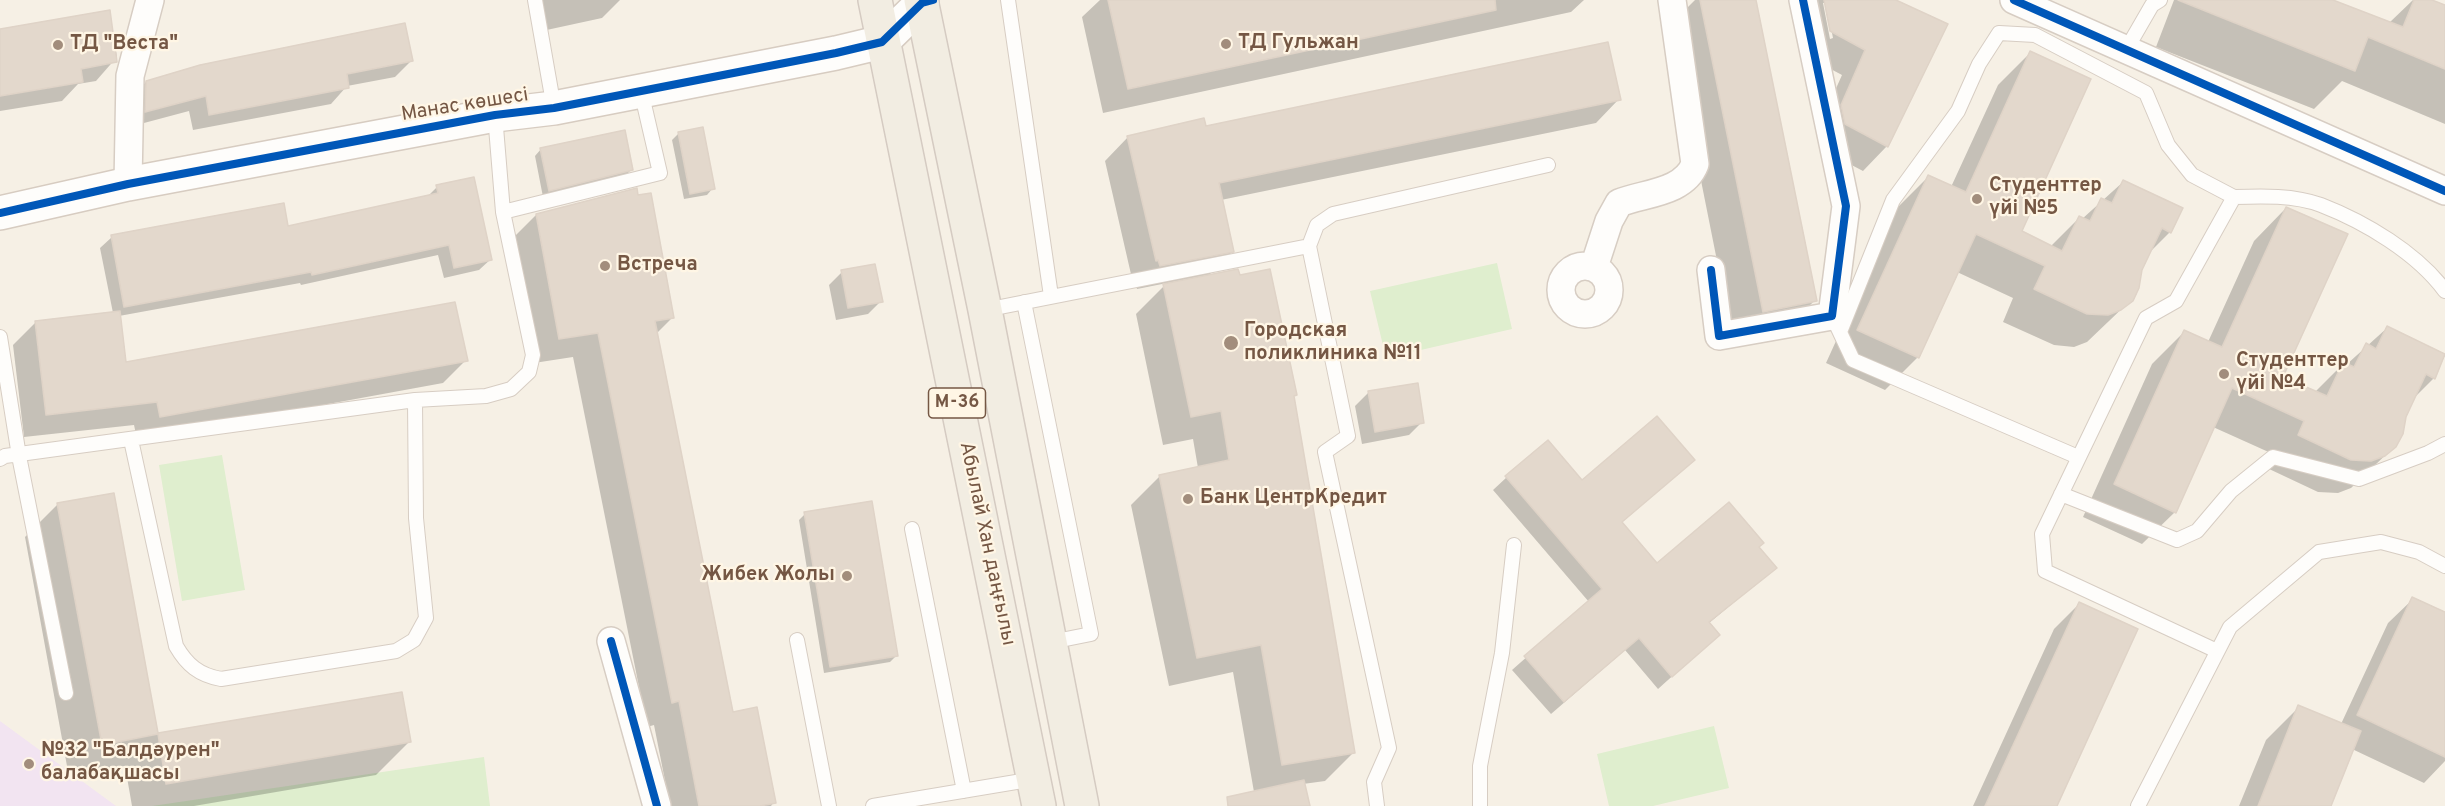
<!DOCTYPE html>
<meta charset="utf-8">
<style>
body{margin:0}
canvas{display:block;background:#f6f0e5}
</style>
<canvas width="2445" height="806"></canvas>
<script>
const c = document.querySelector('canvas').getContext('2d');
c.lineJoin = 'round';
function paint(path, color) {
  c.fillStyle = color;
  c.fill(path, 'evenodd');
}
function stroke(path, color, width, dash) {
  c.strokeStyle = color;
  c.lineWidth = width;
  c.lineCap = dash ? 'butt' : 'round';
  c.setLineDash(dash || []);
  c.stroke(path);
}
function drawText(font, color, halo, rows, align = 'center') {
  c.font = font + ' Overpass,sans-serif';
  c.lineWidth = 4.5;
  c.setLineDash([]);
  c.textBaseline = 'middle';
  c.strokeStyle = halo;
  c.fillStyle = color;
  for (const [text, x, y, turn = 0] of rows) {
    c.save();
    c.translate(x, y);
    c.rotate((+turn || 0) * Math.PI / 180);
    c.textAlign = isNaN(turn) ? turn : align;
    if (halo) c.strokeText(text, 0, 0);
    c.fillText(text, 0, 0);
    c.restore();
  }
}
paint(new Path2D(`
 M 0,721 L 116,806 L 0,806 Z`), '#f2e4f1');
paint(new Path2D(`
 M 1497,263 L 1512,329 L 1386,358 L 1370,291 Z
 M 222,455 L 245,590 L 182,601 L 159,465 Z
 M 1714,726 L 1729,788 L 1653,806 L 1609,806 L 1597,754 Z
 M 484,757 L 490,806 L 152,806 Z`), '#dfeece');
paint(new Path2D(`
 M 536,0 L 620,0 L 602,18 L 542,31 Z
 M 1100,0 L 1584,0 L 1571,12 L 1103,113 L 1082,17 Z
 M 1695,0 L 1755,0 L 1815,300 L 1786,330 L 1733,341 L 1670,25 Z
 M 1794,0 L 1892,0 L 1887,146 L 1863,171 L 1821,149 L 1817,131 L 1842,75 L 1806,56 ZM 1823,3 L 1826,3 L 1833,38 L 1830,39 Z
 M 2174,0 L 2329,0 L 2389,23 L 2413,0 L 2428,0 L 2445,7 L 2445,124 L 2342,81 L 2314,109 L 2156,47 Z
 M 109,11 L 117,57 L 96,81 L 78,84 L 62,101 L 0,111 L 0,30 Z
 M 2030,53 L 2020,231 L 2051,246 L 2079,218 L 2082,219 L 2123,182 L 2170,232 L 2148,254 L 2131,300 L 2087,342 L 2074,347 L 2054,345 L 2003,322 L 2013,298 L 1957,272 L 1918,357 L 1885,390 L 1826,363 L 1896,209 L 1928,177 L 1951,187 L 1998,85 Z
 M 412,60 L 395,77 L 347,86 L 331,104 L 193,130 L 189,111 L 129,127 L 130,99 L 146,82 Z
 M 1619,99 L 1596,123 L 1221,200 L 1233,251 L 1207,277 L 1295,395 L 1293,397 L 1354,752 L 1325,781 L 1303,784 L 1308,806 L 1238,806 L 1254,792 L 1233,672 L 1169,686 L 1131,505 L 1160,476 L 1198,468 L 1193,439 L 1163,445 L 1136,314 L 1167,283 L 1137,289 L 1135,283 L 1133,283 L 1105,161 L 1128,137 L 1204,127 Z
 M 678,134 L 713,188 L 707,195 L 684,199 L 672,140 Z
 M 541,149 L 631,170 L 625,176 L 543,197 L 535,156 Z
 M 437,187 L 491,259 L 479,270 L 444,278 L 438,255 L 301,285 L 300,283 L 119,316 L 125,364 L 466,360 L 443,383 L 137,439 L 134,425 L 24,437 L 13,345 L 36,322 L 113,313 L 100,248 L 112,237 L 287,227 L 426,198 Z
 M 2286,208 L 2281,378 L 2315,392 L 2343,364 L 2346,365 L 2387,328 L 2445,355 L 2434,378 L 2412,400 L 2395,446 L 2351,488 L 2338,493 L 2318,492 L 2267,468 L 2273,454 L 2213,427 L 2175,512 L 2142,544 L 2083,517 L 2152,364 L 2185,331 L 2208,342 L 2254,241 Z
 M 536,215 L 673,317 L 656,334 L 732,713 L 774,802 L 771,806 L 670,806 L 654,725 L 647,727 L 573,357 L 534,363 L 511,240 Z
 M 842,272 L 881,301 L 868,314 L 836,320 L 829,285 Z
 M 1416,385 L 1422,422 L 1409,435 L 1362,444 L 1355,406 L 1368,393 Z
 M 1693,460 L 1621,523 L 1657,565 L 1757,548 L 1775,568 L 1708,624 L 1718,635 L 1658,689 L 1625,650 L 1551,714 L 1512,670 L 1589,602 L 1493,490 L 1507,477 L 1582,482 Z
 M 113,495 L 157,735 L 401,693 L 409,742 L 376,775 L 194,806 L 132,806 L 125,766 L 69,777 L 25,537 L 58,504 Z
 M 805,514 L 896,656 L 890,662 L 824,673 L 799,520 Z
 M 2413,599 L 2445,614 L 2445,761 L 2424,783 L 2352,749 L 2329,806 L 2239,806 L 2266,740 L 2299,707 L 2341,724 L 2388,623 Z
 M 2079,604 L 2055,806 L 1973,806 L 2054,629 Z`), '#0003');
const building = new Path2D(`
 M 1108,0 L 1495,0 L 1496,10 L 1128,89 Z
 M 1700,0 L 1756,0 L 1817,301 L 1763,312 Z
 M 1824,0 L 1896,0 L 1948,24 L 1888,147 L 1845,124 L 1841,105 L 1865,50 L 1830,31 Z
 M 2178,0 L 2333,0 L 2403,27 L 2414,0 L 2432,0 L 2445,5 L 2445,69 L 2368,37 L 2355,71 Z
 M 110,10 L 117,62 L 81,69 L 83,82 L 0,96 L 0,29 Z
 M 405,23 L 413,61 L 347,74 L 349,88 L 209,115 L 206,96 L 145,112 L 146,81 L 200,65 Z
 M 1608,42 L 1621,100 L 1219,183 L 1234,252 L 1160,266 L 1158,260 L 1156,261 L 1127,136 L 1204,118 L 1206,126 Z
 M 2030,51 L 2091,79 L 2022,231 L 2062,251 L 2079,216 L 2090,221 L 2101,198 L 2112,203 L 2123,180 L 2183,208 L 2171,233 L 2162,228 L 2142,270 L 2139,288 L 2133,301 L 2121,310 L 2108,315 L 2087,314 L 2034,289 L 2045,266 L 1976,234 L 1919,358 L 1857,330 L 1928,175 L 1966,192 Z
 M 703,127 L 715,189 L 690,194 L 678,132 Z
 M 625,130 L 633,170 L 549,191 L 540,148 Z
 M 474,177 L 492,260 L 454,268 L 449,245 L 312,275 L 311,272 L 124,307 L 111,235 L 284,203 L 288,226 L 438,193 L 436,185 Z
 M 637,188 L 638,195 L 651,193 L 674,318 L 655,321 L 733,712 L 757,707 L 776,803 L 760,806 L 699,806 L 679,701 L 672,703 L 598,333 L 559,339 L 536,214 Z
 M 2286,207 L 2348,234 L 2283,377 L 2327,396 L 2343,362 L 2354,367 L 2366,343 L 2376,349 L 2387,326 L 2445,354 L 2435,379 L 2426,374 L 2406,417 L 2403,434 L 2396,447 L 2385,456 L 2371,461 L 2351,460 L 2298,435 L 2304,421 L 2232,388 L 2176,513 L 2114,484 L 2184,330 L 2222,347 Z
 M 875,264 L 883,302 L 848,308 L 841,270 Z
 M 1238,269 L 1240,275 L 1270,269 L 1297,395 L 1294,396 L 1355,753 L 1282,765 L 1261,645 L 1197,658 L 1159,475 L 1229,460 L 1221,411 L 1191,417 L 1163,284 Z
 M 455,302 L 468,361 L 160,417 L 157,402 L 46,415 L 35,321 L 120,311 L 126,362 Z
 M 1418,383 L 1424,423 L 1375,432 L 1368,391 Z
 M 1657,416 L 1695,460 L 1622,522 L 1657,563 L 1729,502 L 1764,543 L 1759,547 L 1777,568 L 1709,622 L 1720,635 L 1672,677 L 1639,638 L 1564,702 L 1524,656 L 1602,589 L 1505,476 L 1548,440 L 1582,480 Z
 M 114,493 L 158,733 L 402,692 L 411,742 L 166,784 L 158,734 L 102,745 L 57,503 Z
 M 872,501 L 898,656 L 830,667 L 804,512 Z
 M 2412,597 L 2445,612 L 2445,757 L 2357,715 Z
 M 2079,602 L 2138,629 L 2057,806 L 1985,806 Z
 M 2298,705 L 2361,731 L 2331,806 L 2258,806 Z
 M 1304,780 L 1310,806 L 1228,806 L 1227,797 Z`);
paint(building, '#e3d8cc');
stroke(building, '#dfd3c7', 1.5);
const lane = new Path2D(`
 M 535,0 L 554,108
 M 1008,0 L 1051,296
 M 2126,50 L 2152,5 L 2160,0
 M 503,212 L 660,173 L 641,91
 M 1309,246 L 1317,225 L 1333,214 L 1548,165
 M 1024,302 L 1091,634 L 1051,642
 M 985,310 L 1309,246 L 1348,436 L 1325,452 L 1389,748 L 1374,782 L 1377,806
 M 1837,326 L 1853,360 L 2078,457
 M 1840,332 L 1893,200 L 1958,111 L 1979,64 L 1999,33 L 2035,35 L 2146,93 L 2168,145 L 2192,175 L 2234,197
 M 0,337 L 19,456 L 66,693
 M 131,440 L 176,646 C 187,665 199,675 221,679 L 396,651 L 414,640 L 426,618 L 416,518 L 415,400
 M 0,459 L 5,456 L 415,400 L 486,396 L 511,389 L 529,372 L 533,355 L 503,212 L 495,115
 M 2061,494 L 2177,540 L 2197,531 L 2231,491 L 2273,457 L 2359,479 L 2428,453 L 2445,444
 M 912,529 L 964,791
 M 797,640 L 829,806
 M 2217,651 L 2045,571 L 2042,534 L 2146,318 L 2176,301 L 2234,197 C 2262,196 2294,195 2321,205 C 2365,222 2417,253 2445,291
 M 873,806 L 1034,779
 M 1480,806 L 1480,766 L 1502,653 L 1514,545
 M 2138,806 L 2230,627 L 2319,552 L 2381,542 L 2419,552 L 2445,566`);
const street = new Path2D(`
 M 2014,0 L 2445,191
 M 128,184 L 130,76 L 150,0
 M1561 290a24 24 0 1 1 48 0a24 24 0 1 1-48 0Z
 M 1594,267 L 1609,221 L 1619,203 C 1644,193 1684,193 1695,164 L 1672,0
 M 1711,270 L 1719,336 L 1832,316 L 1846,206 L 1803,0
 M 611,641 L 657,806`);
const secondary = new Path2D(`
 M 0,213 L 128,184 L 495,115 L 554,108 L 836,53 L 882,42 L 922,3`);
const primary = new Path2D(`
 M 875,0 L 1039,806
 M 921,0 L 985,310 L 1082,806`);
stroke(lane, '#d7cdc3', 16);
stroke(street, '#d7cdc3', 30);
stroke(secondary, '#d7ccc1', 36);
stroke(primary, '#d5cbc2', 36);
stroke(lane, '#fefdfb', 14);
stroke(street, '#fefdfb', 27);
stroke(secondary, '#fefdfb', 33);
stroke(primary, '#f2ede2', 33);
stroke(new Path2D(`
 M 2014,0 L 2445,191
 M 0,213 L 128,184 L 495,115 L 554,108 L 836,53 L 882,42 L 922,3 L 933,0
 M 1711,270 L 1719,336 L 1832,316 L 1846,206 L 1803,0
 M 611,641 L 657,806`), '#0057b8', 8);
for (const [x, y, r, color] of [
 [1226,44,6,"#a28d7c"],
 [58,45,6,"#a28d7c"],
 [1977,199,6,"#a28d7c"],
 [605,266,6,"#a28d7c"],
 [1231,343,8,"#a28d7c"],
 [2224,374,6,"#a28d7c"],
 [1188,499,6,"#a28d7c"],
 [847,576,6,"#a28d7c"],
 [29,764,6,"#a28d7c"]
]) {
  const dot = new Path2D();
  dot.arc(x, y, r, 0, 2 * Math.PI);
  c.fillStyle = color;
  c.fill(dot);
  stroke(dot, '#fff6e5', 2);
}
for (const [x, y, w] of [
 [957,403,57]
]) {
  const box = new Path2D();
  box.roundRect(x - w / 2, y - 15, w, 30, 4.5);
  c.fillStyle = '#fff6e5';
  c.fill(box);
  stroke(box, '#755744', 1.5);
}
drawText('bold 18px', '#755744', null, [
 ["M-36",957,403]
]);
drawText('bold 20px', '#755744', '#fff6e5', [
 ["ТД Гульжан",1238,44],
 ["ТД \"Веста\"",70,45],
 ["Студенттер",1989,187],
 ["үйі №5",1989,210],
 ["Встреча",617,266],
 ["Городская",1244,332],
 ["поликлиника №11",1244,355],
 ["Студенттер",2236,362],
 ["үйі №4",2236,385],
 ["Банк ЦентрКредит",1200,499],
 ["Жибек Жолы",835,576,"right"],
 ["№32 \"Балдәурен\"",41,752],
 ["балабақшасы",41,775]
], 'left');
drawText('20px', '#755744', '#fff6e5', [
 ["Манас көшесі",465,106,-9],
 ["Абылай Хан даңғылы",986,544,78]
]);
</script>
